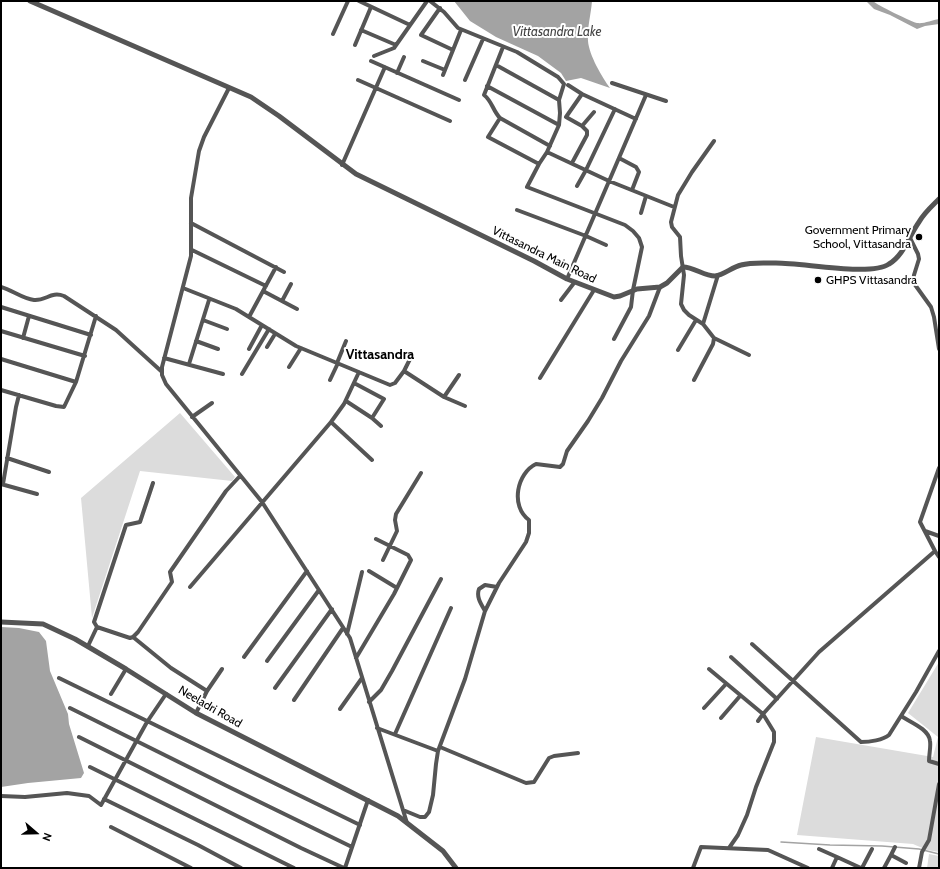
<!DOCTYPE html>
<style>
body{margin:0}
#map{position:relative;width:940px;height:869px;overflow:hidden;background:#fff;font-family:Cabin,sans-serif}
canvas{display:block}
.frame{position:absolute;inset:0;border:2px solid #000;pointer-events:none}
.north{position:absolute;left:16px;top:813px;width:40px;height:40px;-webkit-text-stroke:3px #fff;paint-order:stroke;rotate:110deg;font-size:11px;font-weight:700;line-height:16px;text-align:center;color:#000}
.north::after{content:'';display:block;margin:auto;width:14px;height:18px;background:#000;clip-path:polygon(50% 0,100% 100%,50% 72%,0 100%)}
</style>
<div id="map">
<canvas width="940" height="869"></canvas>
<div class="frame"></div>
<div class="north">N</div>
</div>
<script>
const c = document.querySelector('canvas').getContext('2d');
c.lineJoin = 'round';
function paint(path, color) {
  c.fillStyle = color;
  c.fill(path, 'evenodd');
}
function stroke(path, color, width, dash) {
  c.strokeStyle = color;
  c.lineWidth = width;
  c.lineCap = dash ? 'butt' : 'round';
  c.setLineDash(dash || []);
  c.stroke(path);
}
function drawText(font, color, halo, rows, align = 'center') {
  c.font = font + ' Cabin,sans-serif';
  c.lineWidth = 4;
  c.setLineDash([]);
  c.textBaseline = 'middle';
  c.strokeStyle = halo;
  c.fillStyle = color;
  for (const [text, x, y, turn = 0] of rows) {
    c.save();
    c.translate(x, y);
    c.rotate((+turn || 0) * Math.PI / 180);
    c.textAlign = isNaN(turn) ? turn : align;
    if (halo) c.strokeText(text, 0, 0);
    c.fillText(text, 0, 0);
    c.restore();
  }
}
paint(new Path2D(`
 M 180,413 L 235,477 L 232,481 L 140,471 L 92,618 L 81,498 Z
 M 939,662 L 939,852 L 927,850 L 913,844 L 797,835 L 816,737 L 933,757 L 938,737 L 908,713 Z
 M 929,854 L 939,856 L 939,868 L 927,868 Z`), '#dcdcdc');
paint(new Path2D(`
 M 454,1 L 592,1 C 591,14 587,28 588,41 C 589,55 602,77 610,88 L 581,78 L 566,81 L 561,73 L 538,56 L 496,37 L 470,21 Z
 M 866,1 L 873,1 C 875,4 914,23 917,23 C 924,24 932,20 939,19 L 939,24 L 925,26 L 917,29 L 890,15 L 874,9 Z
 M 1,627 L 19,628 L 39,632 L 46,641 L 50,671 L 68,714 L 69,724 L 84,773 L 81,778 L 28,783 L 1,787 Z`), '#a3a3a3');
stroke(new Path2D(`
 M 781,842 L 830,845 L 882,846 L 919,849 L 939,854`), '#a3a3a3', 1.5);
stroke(new Path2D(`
 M 359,1 L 410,25
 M 430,1 L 444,12 L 458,28 L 517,52 L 558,77 L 564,84 L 559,100 L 560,113 L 559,125 L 547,152 L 539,164 L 527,187 L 625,225 L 633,231 L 639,238 L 642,247 L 633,290 L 631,307 L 614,339
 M 440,8 L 421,35 L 453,50
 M 361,30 L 396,45
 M 333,34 L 348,1
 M 355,45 L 371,7
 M 503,47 L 484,95 C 492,101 493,111 500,118 L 550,146
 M 374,56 L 394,48 L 427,1
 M 371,61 L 459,100
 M 423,61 L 445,70
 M 496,65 L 559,100
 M 397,73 L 404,57
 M 443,75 L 461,30
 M 358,80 L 450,121
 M 465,80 L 483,39
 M 612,83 L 666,101
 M 568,85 L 582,94 L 636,119
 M 487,86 L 559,125
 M 229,88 L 204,137 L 199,151 L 191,198 L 191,256 L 162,367 L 162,375 L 166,384 L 262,502 L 350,638 L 407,823
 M 500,118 L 488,137 L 539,164
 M 582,126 L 594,112
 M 547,152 L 609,181 L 674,207
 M 619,158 L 636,167 L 639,172 L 632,190
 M 572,163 L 587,135 L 587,131 L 582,126 L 566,117 L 582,94
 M 342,165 L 385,67
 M 577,186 L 586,170 L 615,109
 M 517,210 L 586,236 L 606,245
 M 641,213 L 646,196
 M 191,223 L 284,272
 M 910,238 L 918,254 L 919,259 L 914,275 L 913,282 L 931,307 L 934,317 L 939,349
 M 192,250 L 266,286
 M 567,279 L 646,95
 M 1,287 C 12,290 23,299 34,300 C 46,301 51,291 64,296 L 116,330 L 161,371
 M 183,288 L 236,309 L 296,346 L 390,385 L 395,383 L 404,371 L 444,397 L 465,406
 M 263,291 L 297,309
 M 561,300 L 574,283
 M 282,301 L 291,284
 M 1,307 L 91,335
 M 249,317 L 276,267
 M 203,320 L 227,329
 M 703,324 L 689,315 L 684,310 L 681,304 L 684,275 L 681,256 L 680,237 L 672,227 L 671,222 L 678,195 L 692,172 L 714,141
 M 1,331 L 85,356
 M 23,338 L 29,316
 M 714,338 L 749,355
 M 196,341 L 218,349
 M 267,347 L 275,334
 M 249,349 L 262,325
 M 678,350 L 696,320
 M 401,351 L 410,359 L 404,371
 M 164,358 L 223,374
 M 1,359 L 76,382
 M 337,363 L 346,341
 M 189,364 L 209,300
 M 289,367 L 301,348
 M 242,374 L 269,329
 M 540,378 L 594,290
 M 330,380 L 338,363
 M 694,380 L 713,344 L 714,338 L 703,324 L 718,275
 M 354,383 L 384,399 L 372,418
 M 1,390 L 56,406 L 64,407 L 76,382 L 96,316
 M 444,397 L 459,375
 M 346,401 L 372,418 L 381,426
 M 192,417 L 212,403
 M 331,422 L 372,460
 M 7,458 L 49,472
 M 153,483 L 140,522 L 126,525 L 94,622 L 97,627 L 130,638 L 133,637 L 138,632 L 172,582 L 170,572 L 226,491 L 240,476
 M 1,484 L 37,494
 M 3,484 L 16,407 L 19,395
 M 925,531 L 939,536
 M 935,551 L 939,557
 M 383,560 L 397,531 L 395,520 L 396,514 L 421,473
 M 369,571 L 397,588
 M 190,587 L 331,422 L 344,404 L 359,372
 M 485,611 C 481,604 476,597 479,589 L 485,585 L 497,587
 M 347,634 L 362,572
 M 133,637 L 171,668 L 207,691 L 196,713
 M 752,644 L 861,742 C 870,742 883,740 889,735 L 916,692 L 939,651
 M 88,646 L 97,627
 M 244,657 L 307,571
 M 731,657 L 777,699
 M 356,658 L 394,594 L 411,560 L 408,555 L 376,539
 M 267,661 L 319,590
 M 709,669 L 763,714 L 758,721
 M 59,678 L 360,825
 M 275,688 L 332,609
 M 207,691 L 222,669
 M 111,694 L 126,669
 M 294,700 L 343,628
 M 369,702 L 381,690 L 392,671 L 441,579
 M 70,708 L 229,787 L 352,847
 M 704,708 L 726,684
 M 340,709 L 362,678
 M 901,716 C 910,722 929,729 930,741 C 931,747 929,754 929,761 L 939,764
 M 721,718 L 740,696
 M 377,728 L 438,751
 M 395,734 L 451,608
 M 79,737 L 301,848 L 344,868
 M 440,747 L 526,783 L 534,782 L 549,758 L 554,756 L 578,753
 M 90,767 L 294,868
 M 1,796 L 25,797 L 67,793 L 89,796 L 101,805 L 147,722 L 166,694
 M 104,799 L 198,845 L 241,868
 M 403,810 L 420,817 L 425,817 L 429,812 L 433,795 L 436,764 L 438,751 L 465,679 L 485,611 L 499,583 L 526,542 L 529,533 L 529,520 C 510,506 517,473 536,464 L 560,467 L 563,464 L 567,451 L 588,421 L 602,398 L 621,361 L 649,316 L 660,287
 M 111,827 L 191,868
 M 729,848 L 738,835 L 747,815 L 756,787 L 774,742 L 774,732 L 763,714 L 819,652 L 935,551 L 920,522 L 939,468
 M 819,849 L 837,857
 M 891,855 L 895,847
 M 345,868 L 368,800
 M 693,868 L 701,847 L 768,850 L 808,868
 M 832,868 L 837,857 L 861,868
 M 862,868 L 872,849
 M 884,868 L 891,855 L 906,863
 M 919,868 L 922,852 L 929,840 L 939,784`), '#555', 4);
stroke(new Path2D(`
 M 30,1 L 251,97 L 279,116 L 356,174 L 534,261 L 567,279 L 614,297 L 620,296 L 637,289 L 660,287 L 667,283 L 683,267 C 694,267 704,276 715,276 C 724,275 732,267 741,265 C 751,262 764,263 774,263 C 800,262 870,277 889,264 C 904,255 909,236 919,222 C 924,213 932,206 939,199
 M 1,622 L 43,624 L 75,639 L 126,669 L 196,713 L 398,816 L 443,851 L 456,868`), '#555', 5);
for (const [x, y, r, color] of [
 [919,237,4,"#000"],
 [818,280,4,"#000"]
]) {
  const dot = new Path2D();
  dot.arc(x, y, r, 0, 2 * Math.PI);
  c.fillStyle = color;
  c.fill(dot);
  stroke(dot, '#fff', 1.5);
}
drawText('12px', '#000', '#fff', [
 ["Government Primary",911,230],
 ["School, Vittasandra",911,244],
 ["GHPS Vittasandra",826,280,"left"]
], 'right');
drawText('12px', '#000', '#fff', [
 ["Vittasandra Main Road",544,255,26],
 ["Neeladri Road",210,707,30]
]);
drawText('italic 13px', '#444', '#fff', [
 ["Vittasandra Lake",557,32]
]);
drawText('bold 14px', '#000', '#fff', [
 ["Vittasandra",380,355]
]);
</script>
